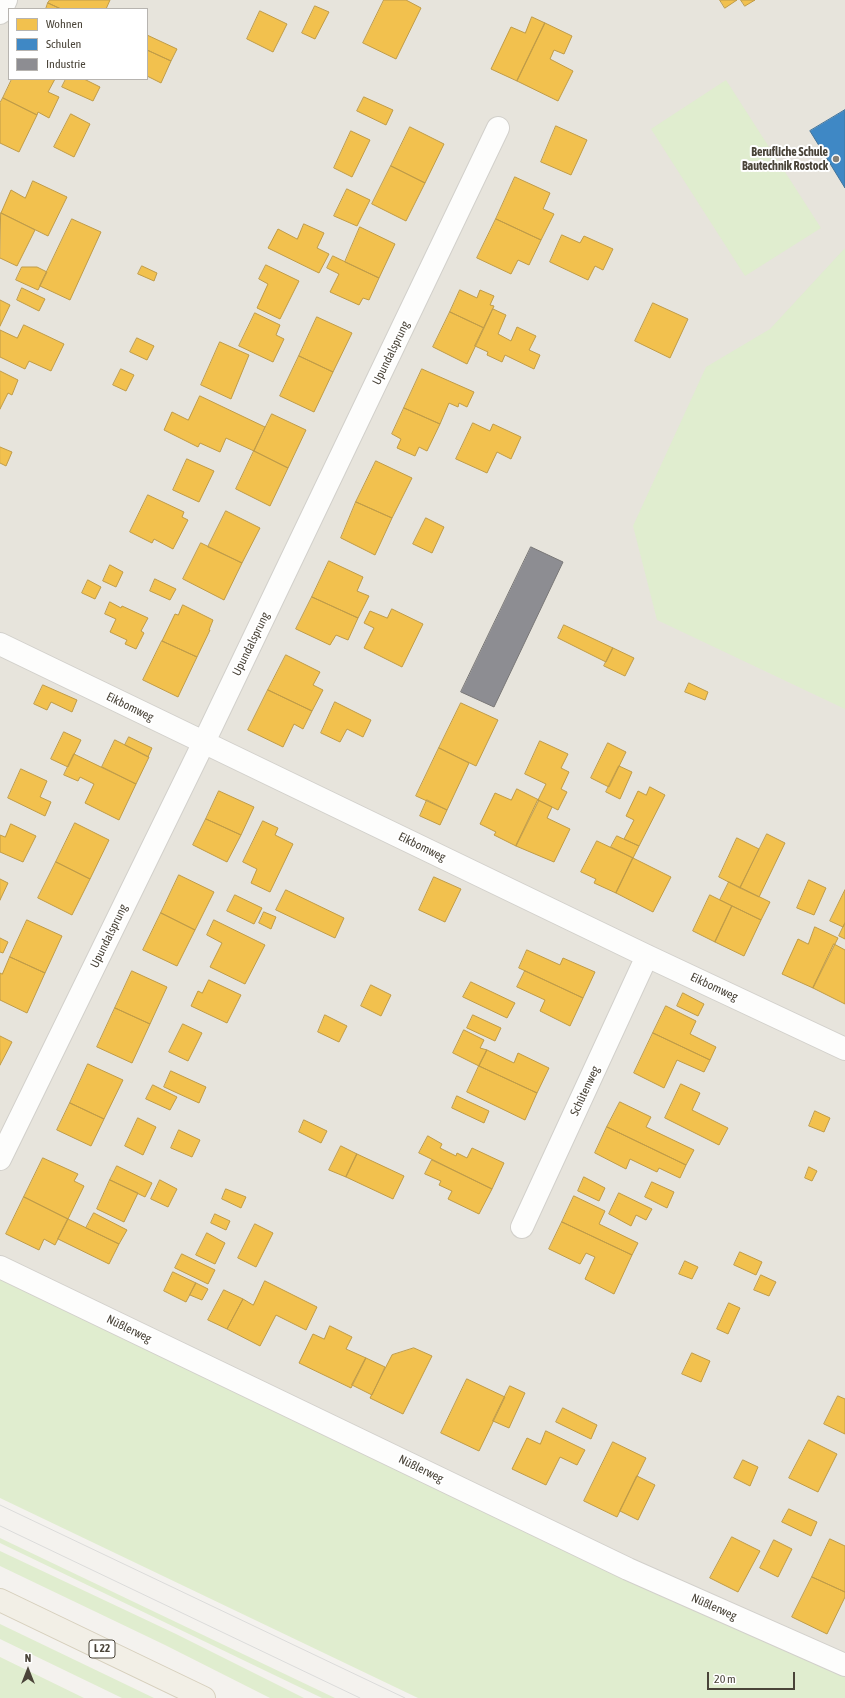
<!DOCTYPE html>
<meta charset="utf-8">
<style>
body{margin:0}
#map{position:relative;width:845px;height:1698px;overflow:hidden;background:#f4f2ee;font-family:"Asap Condensed",sans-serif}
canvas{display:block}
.legend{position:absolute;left:8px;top:8px;width:140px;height:72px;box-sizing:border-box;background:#fff;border:1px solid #b7b4b0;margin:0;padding:5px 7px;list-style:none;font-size:12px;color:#4a4439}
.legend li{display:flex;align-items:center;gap:8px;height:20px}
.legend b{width:20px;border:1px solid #b7b4b0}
.north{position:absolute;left:8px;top:1650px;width:40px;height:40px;-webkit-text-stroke:3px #fff;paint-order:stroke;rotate:0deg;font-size:11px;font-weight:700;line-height:16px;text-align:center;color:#4a4439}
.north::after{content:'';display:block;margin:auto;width:14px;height:18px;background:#4a4439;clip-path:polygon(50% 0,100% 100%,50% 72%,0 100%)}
.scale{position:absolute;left:707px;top:1672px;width:88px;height:18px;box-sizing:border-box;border:2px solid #4a4439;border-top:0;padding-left:5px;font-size:12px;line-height:14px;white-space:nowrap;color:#4a4439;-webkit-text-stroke:3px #fff;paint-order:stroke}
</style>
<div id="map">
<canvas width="845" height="1698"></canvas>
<ul class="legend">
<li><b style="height:11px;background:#f2c14e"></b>Wohnen</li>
<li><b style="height:11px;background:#3f88c5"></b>Schulen</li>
<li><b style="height:11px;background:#8d8d92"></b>Industrie</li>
</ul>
<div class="north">N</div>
<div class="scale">20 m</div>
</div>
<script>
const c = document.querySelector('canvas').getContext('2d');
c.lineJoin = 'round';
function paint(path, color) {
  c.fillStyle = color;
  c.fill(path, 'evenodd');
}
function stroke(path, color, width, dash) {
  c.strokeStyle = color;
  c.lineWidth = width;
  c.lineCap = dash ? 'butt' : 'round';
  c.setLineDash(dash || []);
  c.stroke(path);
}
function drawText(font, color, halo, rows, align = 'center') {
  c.font = font + ' "Asap Condensed",sans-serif';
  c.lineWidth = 4;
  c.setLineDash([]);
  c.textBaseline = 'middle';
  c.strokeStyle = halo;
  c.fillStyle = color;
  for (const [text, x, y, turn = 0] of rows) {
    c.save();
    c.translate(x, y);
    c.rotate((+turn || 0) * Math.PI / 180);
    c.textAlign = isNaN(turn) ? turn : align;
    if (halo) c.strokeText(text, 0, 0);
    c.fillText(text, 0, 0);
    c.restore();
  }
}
paint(new Path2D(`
 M 0,0 L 845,0 L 845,1665 L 0,1267 ZM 9,9 L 147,9 L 147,79 L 9,79 Z`), '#e7e4dc');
paint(new Path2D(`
 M 726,80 L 821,228 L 745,276 L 651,129 Z
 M 845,248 L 845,709 L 657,620 L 633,526 L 706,367 L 770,329 Z
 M 0,1267 L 845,1665 L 845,1698 L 418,1698 L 0,1498 Z
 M 0,1538 L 335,1698 L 322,1698 L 0,1543 Z
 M 0,1551 L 176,1634 L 304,1698 L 270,1698 L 165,1645 L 0,1566 Z
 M 0,1624 L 154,1698 L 122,1698 L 0,1639 Z
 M 0,1657 L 84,1698 L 0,1698 Z`), '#e0edcf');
const homes = new Path2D(`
 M 50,0 L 110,0 L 106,9 L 61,9 L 48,3 Z
 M 384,0 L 406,0 L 421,8 L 396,59 L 363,43 Z
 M 720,0 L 737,0 L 725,8 Z
 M 741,0 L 755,0 L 745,6 Z
 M 48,3 L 61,9 L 46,9 Z
 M 315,6 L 329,12 L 315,39 L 302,33 Z
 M 260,11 L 287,24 L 273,52 L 247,39 Z
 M 532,17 L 545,23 L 517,81 L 491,69 L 511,27 L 525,33 Z
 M 545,23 L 572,36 L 564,54 L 554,50 L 550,59 L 573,71 L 558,101 L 517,81 Z
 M 147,35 L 177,49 L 171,61 L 147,50 Z
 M 147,50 L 171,61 L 161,83 L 147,76 Z
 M 12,79 L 55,79 L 48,92 L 59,97 L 49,118 L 38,112 L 37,115 L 3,98 Z
 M 66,79 L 84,79 L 100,87 L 93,101 L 62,87 Z
 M 364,97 L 393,110 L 386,125 L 357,111 Z
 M 3,98 L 37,115 L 19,152 L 0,143 L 0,103 Z
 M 71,114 L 90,124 L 74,157 L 54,147 Z
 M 556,126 L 587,140 L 571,175 L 541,162 Z
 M 410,127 L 444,144 L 425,183 L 391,166 Z
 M 351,131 L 370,140 L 352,177 L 334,168 Z
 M 391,166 L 425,183 L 406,221 L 372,204 Z
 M 515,177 L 550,193 L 543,209 L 554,214 L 541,240 L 496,219 Z
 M 33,181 L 67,197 L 48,236 L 1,213 L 11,190 L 25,198 Z
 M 347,189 L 370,200 L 357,226 L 334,216 Z
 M 1,213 L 35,230 L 17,266 L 0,258 Z
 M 72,219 L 101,232 L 70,300 L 40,286 Z
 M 496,219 L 541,240 L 529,265 L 518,260 L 511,274 L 477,258 Z
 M 304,224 L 324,233 L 317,248 L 329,254 L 319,273 L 268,248 L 278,229 L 297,239 Z
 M 360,227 L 395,244 L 379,278 L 345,262 Z
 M 562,235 L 580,243 L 584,236 L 613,249 L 603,270 L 595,266 L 588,280 L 550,262 Z
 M 333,256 L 379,278 L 369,300 L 363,298 L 359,305 L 330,292 L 339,274 L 327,268 Z
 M 266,265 L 299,281 L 280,319 L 257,308 L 268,284 L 259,279 Z
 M 142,266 L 157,273 L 154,281 L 138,274 Z
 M 22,267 L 37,267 L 47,272 L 38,290 L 16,280 Z
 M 22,288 L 45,299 L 39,311 L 17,300 Z
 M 460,290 L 477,298 L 480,290 L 494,296 L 490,305 L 494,306 L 484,328 L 450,312 Z
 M 0,300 L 10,305 L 0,326 Z
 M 653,303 L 688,319 L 670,358 L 635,341 Z
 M 493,309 L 506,315 L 498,334 L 511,341 L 517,327 L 536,336 L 529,350 L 540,355 L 534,369 L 505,355 L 502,362 L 487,355 L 488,352 L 475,346 Z
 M 450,312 L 484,328 L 467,364 L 433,347 Z
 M 255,313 L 280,325 L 276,335 L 284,339 L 273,362 L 239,346 Z
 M 317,317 L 352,333 L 333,372 L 299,356 Z
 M 24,325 L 64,344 L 51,371 L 29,361 L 25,369 L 0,357 L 0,330 L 17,338 Z
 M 137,338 L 154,346 L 147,360 L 130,352 Z
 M 220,342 L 249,355 L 231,399 L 201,385 Z
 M 299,356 L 333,372 L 314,412 L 280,396 Z
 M 121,369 L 134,375 L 126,391 L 113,385 Z
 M 422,369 L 474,392 L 467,407 L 459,403 L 458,407 L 449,403 L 440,424 L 404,408 Z
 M 0,371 L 18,380 L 12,395 L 8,393 L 0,409 Z
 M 200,396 L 265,427 L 254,451 L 226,438 L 220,452 L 200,443 L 198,447 L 164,430 L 172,412 L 188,420 Z
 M 404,408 L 440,424 L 427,451 L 419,447 L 415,456 L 397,448 L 401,439 L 392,434 Z
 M 272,414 L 306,430 L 288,468 L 254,451 Z
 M 473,423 L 490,431 L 493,424 L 521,437 L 511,459 L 497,452 L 487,473 L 456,459 Z
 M 0,447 L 12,452 L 6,466 L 0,463 Z
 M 254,451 L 288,468 L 270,506 L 236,489 Z
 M 187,459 L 214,471 L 199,502 L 173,490 Z
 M 376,461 L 412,478 L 392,518 L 356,502 Z
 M 148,495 L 184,512 L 182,517 L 188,520 L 173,549 L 154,539 L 152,543 L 130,532 Z
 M 356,502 L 392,518 L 375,555 L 341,538 Z
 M 226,511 L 260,528 L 242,563 L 208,547 Z
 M 426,518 L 444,527 L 432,553 L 413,544 Z
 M 201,543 L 242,563 L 224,600 L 183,579 Z
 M 329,561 L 363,577 L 357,591 L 369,596 L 358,618 L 312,597 Z
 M 110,565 L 123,572 L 116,587 L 103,581 Z
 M 155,579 L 176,589 L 170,600 L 150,591 Z
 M 88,580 L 101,587 L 95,599 L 82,593 Z
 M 312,597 L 358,618 L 348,640 L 336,635 L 330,645 L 296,629 Z
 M 110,602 L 121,608 L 122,606 L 148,618 L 141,631 L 144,633 L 136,649 L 125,644 L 127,640 L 110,632 L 116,619 L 105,614 Z
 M 183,605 L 213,620 L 209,630 L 210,630 L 197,657 L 162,641 L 175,614 L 178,615 Z
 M 392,609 L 423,624 L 402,667 L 364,648 L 374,628 L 364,623 L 370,611 L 387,618 Z
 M 564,625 L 613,648 L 606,662 L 558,638 Z
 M 162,641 L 197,657 L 178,697 L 143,680 Z
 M 613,648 L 634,658 L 625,676 L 604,666 Z
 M 286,655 L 320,672 L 313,685 L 323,690 L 312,711 L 268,690 Z
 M 689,683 L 708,692 L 705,700 L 685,692 Z
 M 43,685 L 77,700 L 72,712 L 51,702 L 47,710 L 34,704 Z
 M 268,690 L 312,711 L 303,729 L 294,724 L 283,747 L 248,730 Z
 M 335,702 L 371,720 L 363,737 L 347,729 L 340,742 L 321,733 Z
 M 461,703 L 498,720 L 476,766 L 439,748 Z
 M 64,732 L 81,740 L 68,767 L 51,759 Z
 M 129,737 L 152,748 L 148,757 L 125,745 Z
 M 115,740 L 149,757 L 136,784 L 102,767 Z
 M 540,741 L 568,754 L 561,768 L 569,772 L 561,789 L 567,792 L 558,810 L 538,800 L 546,784 L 525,774 Z
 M 608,743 L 626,752 L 609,787 L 591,778 Z
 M 439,748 L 469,763 L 447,810 L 416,796 Z
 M 74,754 L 136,784 L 119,820 L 85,803 L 94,784 L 80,777 L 78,781 L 64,775 Z
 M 619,766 L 632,772 L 620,799 L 606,792 Z
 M 21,769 L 47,781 L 40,797 L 51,802 L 45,816 L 8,798 Z
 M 650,787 L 665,795 L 639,846 L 624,839 L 634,820 L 626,816 L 638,791 L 646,795 Z
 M 517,789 L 539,800 L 516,846 L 494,835 L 496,832 L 480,824 L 495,793 L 511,800 Z
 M 219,791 L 254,807 L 241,835 L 206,819 Z
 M 427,800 L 447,810 L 440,825 L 420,816 Z
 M 538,800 L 552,807 L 547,818 L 570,829 L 554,862 L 516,846 Z
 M 206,819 L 241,835 L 227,862 L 193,845 Z
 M 263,821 L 278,828 L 275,835 L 293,844 L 270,892 L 251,883 L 257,869 L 243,862 Z
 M 75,823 L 109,840 L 90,879 L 56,862 Z
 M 11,824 L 36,836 L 23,862 L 0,852 L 0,835 L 5,837 Z
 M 767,834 L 785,843 L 759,897 L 740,888 Z
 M 617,836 L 639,846 L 633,858 L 611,847 Z
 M 737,838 L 759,849 L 740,888 L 719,877 Z
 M 597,841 L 633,858 L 616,893 L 594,883 L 596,879 L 581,872 Z
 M 633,858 L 671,877 L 653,912 L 616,893 Z
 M 56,862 L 90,879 L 72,915 L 38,898 Z
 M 179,875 L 214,892 L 195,930 L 161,913 Z
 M 434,877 L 461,889 L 445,922 L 419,910 Z
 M 0,879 L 8,883 L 0,900 Z
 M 809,880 L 826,888 L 814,915 L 797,908 Z
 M 729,882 L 770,902 L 761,920 L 720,900 Z
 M 286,890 L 344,918 L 335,938 L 276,910 Z
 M 845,890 L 845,923 L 843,927 L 830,921 Z
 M 235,895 L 262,908 L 254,924 L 227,911 Z
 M 710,895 L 732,906 L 715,942 L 693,931 Z
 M 732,906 L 761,920 L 744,956 L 715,942 Z
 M 264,912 L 276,917 L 271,929 L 259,923 Z
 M 161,913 L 195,930 L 177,966 L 143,950 Z
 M 27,920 L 62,936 L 45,973 L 10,957 Z
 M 214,920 L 265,945 L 245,984 L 210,967 L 222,943 L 207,935 Z
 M 845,923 L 845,939 L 839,936 Z
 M 815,927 L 838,938 L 813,988 L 782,974 L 798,939 L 808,944 Z
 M 0,938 L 8,942 L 3,953 L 0,952 Z
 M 834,944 L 845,950 L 845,1004 L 813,988 Z
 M 527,950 L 560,965 L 563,958 L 595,972 L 583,998 L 519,968 Z
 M 10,957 L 45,973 L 27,1013 L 0,1000 L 0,973 L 2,974 Z
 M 132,971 L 167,987 L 150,1024 L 115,1008 Z
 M 525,971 L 583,998 L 570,1026 L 540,1011 L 545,1000 L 517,987 Z
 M 209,980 L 241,995 L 227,1023 L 191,1006 L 198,991 L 202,993 Z
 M 471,982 L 515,1003 L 507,1018 L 463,997 Z
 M 371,985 L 391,995 L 381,1016 L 361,1006 Z
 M 683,993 L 704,1004 L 698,1016 L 677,1006 Z
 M 666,1006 L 696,1021 L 690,1034 L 716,1047 L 710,1060 L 653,1033 Z
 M 115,1008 L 150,1024 L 132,1063 L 97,1047 Z
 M 325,1015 L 347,1026 L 339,1042 L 318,1032 Z
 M 473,1015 L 501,1028 L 495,1041 L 467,1028 Z
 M 183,1024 L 202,1033 L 188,1061 L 169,1052 Z
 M 464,1030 L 484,1040 L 480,1048 L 487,1050 L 479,1066 L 453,1053 Z
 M 653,1033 L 710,1060 L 704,1072 L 677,1060 L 664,1088 L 634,1073 Z
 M 0,1036 L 12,1042 L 0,1065 Z
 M 487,1050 L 514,1063 L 518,1053 L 549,1068 L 537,1093 L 479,1066 Z
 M 88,1064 L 123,1080 L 104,1119 L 70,1103 Z
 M 479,1066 L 537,1093 L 525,1120 L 467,1092 Z
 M 171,1071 L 206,1087 L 199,1103 L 164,1087 Z
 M 681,1084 L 700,1093 L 692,1110 L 728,1128 L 719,1145 L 665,1118 Z
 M 153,1085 L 177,1097 L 170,1110 L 146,1099 Z
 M 457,1096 L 489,1111 L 484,1123 L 452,1108 Z
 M 620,1102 L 651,1117 L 646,1127 L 694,1150 L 686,1165 L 607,1127 Z
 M 70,1103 L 104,1119 L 91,1146 L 57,1130 Z
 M 815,1111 L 830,1118 L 824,1132 L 809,1126 Z
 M 138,1118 L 156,1127 L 143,1155 L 125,1146 Z
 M 304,1120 L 327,1131 L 321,1143 L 299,1132 Z
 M 607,1127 L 686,1165 L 680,1178 L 659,1168 L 657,1172 L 630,1159 L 626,1169 L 595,1153 Z
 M 179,1130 L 200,1140 L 192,1157 L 171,1148 Z
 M 428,1136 L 442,1144 L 440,1148 L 456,1156 L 457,1153 L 467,1158 L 472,1148 L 504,1163 L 492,1189 L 419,1153 Z
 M 341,1146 L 357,1154 L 346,1177 L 329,1170 Z
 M 357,1154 L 404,1176 L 393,1199 L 346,1177 Z
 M 43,1158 L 78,1174 L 74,1181 L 84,1186 L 68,1219 L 24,1197 Z
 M 432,1160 L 492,1189 L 479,1214 L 448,1199 L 452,1191 L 439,1185 L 441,1181 L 425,1174 Z
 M 117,1166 L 152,1183 L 145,1197 L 110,1180 Z
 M 809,1167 L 817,1171 L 812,1181 L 805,1178 Z
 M 584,1177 L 605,1188 L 599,1201 L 578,1191 Z
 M 110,1180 L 138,1193 L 124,1222 L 97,1209 Z
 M 160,1180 L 177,1189 L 168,1207 L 151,1199 Z
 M 652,1182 L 674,1192 L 667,1208 L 645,1197 Z
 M 226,1189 L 246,1197 L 241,1208 L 222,1199 Z
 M 619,1193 L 652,1209 L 646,1220 L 636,1215 L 631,1226 L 609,1214 Z
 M 574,1196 L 605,1211 L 599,1224 L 638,1243 L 632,1255 L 562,1222 Z
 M 24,1197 L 68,1219 L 55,1245 L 44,1239 L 39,1250 L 6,1234 Z
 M 94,1213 L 127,1230 L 119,1244 L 86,1228 Z
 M 215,1214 L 230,1221 L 226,1230 L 211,1223 Z
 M 68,1219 L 119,1244 L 109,1264 L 58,1239 Z
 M 562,1222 L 632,1255 L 614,1294 L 585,1279 L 595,1257 L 586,1253 L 580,1264 L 549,1249 Z
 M 255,1224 L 273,1233 L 256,1267 L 238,1258 Z
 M 207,1233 L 225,1243 L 215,1264 L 196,1255 Z
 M 740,1252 L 762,1262 L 756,1275 L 734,1265 Z
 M 182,1254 L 215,1270 L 208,1284 L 175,1268 Z
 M 685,1261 L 698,1267 L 692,1279 L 679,1274 Z
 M 173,1272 L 196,1283 L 186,1302 L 164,1291 Z
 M 761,1275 L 776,1282 L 769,1296 L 754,1290 Z
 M 265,1281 L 317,1307 L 306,1330 L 276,1315 L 260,1346 L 227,1329 L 243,1299 L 253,1305 Z
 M 196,1283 L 208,1289 L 202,1300 L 190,1295 Z
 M 224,1290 L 243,1299 L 227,1329 L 208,1320 Z
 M 729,1303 L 740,1308 L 728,1334 L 717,1329 Z
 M 330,1326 L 352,1337 L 346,1349 L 366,1358 L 351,1388 L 299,1363 L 313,1334 L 324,1339 Z
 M 414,1348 L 432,1356 L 403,1414 L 370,1398 L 392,1355 Z
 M 692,1353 L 710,1361 L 701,1382 L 682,1374 Z
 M 366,1358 L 385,1367 L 372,1395 L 352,1385 Z
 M 467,1379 L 505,1397 L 479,1451 L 441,1433 Z
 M 510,1386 L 525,1393 L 509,1428 L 493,1421 Z
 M 838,1396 L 845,1399 L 845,1434 L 824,1424 Z
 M 563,1408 L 597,1425 L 591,1439 L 556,1422 Z
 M 546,1431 L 585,1450 L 577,1465 L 560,1457 L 546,1485 L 512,1469 L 527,1438 L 540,1444 Z
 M 809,1440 L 837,1454 L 818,1492 L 789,1478 Z
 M 613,1442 L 646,1458 L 617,1517 L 584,1501 Z
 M 743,1460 L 758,1467 L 750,1486 L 734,1478 Z
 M 637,1476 L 655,1485 L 638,1520 L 620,1511 Z
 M 789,1509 L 817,1522 L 811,1536 L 782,1522 Z
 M 732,1537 L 760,1551 L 738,1592 L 710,1578 Z
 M 830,1539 L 845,1546 L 845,1592 L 812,1577 Z
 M 774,1540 L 792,1549 L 778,1577 L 760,1568 Z
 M 812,1577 L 845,1592 L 845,1597 L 827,1634 L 792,1617 Z`);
paint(homes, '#f2c14e');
stroke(homes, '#c09c48', 1);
const schools = new Path2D(`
 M 845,110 L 845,188 L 810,131 Z`);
paint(schools, '#3f88c5');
stroke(schools, '#42749b', 1);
const industry = new Path2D(`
 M 531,547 L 563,562 L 494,707 L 461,692 Z`);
paint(industry, '#8d8d92');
stroke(industry, '#797777', 1);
const minor = new Path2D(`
 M 0,13 L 6,0
 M 0,644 L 647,956 L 845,1049
 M 0,1159 L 204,742 L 498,128
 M 522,1227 L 647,956
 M 0,1267 L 628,1569 L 845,1665`);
const major = new Path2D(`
 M 0,1600 L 204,1698`);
stroke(minor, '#d2d0cb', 24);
stroke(major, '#d6cfbc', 24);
stroke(minor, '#fdfdfc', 22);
stroke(major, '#f2efe6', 22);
stroke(new Path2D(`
 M 0,1505 L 405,1698
 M 0,1526 L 360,1698`), '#dbdbda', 1);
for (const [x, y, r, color] of [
 [836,159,4,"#868178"]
]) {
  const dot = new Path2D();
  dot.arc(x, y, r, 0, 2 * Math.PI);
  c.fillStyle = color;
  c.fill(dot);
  stroke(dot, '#fff', 1.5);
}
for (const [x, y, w] of [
 [102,1649,26]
]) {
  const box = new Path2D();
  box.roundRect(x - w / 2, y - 9, w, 18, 3);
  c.fillStyle = '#fff';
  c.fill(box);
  stroke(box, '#4a4439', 1);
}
drawText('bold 11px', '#4a4439', null, [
 ["L 22",102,1649]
]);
drawText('bold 12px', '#4a4439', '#fff', [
 ["Berufliche Schule",828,152],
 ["Bautechnik Rostock",828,166]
], 'right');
drawText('12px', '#4a4439', '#fff', [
 ["Upundalsprung",391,353,-64],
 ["Upundalsprung",251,644,-64],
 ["Eikbomweg",130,707,26],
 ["Eikbomweg",422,847,26],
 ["Upundalsprung",109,936,-64],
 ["Eikbomweg",714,987,25],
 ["Schütenweg",585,1091,-65],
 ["Nüßlerweg",129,1329,26],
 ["Nüßlerweg",421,1469,26],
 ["Nüßlerweg",714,1607,24]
]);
</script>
